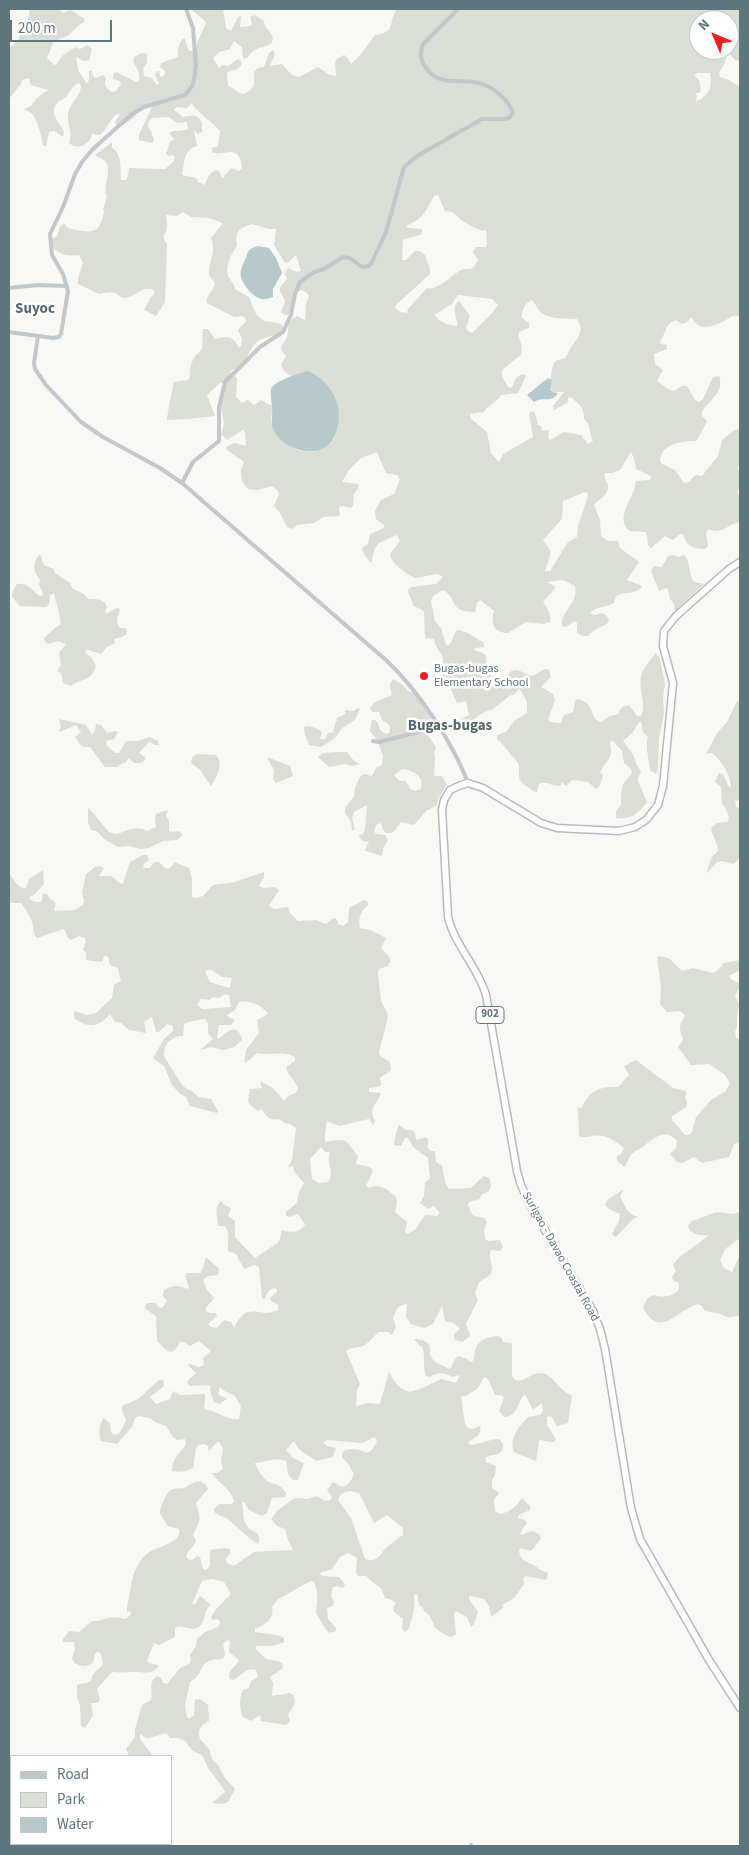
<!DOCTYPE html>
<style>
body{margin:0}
#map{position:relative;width:749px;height:1855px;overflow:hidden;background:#f8f8f5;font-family:"Source Sans 3",sans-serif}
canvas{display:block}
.frame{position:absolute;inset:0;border:10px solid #5d777d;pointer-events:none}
.legend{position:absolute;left:10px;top:1755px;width:162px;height:90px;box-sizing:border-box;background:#fff;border:1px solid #bec9cb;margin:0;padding:6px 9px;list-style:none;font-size:15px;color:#5d777d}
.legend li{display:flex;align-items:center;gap:10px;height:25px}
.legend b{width:25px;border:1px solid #bec9cb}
.north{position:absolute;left:689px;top:10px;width:50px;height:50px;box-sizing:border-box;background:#fff;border:1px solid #bec9cb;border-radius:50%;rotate:315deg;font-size:14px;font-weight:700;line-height:20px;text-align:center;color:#5d777d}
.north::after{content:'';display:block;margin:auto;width:18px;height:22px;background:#f01e20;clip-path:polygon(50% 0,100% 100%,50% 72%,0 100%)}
.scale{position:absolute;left:10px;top:20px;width:102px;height:22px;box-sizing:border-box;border:2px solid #5d777d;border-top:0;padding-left:6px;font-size:15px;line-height:18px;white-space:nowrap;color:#5d777d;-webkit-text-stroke:4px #fff;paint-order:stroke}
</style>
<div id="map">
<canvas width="749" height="1855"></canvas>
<div class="frame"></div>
<ul class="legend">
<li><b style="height:6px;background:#c1c8ca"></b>Road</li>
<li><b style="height:14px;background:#daded4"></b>Park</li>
<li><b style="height:14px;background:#b7cacb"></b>Water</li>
</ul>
<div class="north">N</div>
<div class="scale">200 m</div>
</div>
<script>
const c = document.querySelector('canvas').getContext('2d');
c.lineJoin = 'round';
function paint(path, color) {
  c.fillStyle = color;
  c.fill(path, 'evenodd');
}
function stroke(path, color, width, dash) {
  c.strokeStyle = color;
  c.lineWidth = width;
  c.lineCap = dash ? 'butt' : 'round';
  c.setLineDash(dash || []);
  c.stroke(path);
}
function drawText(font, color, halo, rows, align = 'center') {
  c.font = font + ' "Source Sans 3",sans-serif';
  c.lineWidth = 5;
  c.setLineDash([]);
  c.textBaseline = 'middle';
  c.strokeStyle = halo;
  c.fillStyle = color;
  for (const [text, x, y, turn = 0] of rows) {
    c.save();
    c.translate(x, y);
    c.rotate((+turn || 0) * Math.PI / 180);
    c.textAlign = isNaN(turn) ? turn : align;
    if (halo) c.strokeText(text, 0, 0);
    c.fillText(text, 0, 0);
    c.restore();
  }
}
paint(new Path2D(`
 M 30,9 L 59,9 L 63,13 L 70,10 L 85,19 L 84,22 L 79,25 L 69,35 L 53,42 L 47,58 L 54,65 L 57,64 L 62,56 L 75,47 L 80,49 L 87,45 L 92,49 L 89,60 L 84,61 L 76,57 L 78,70 L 87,84 L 89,80 L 89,71 L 92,71 L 93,76 L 96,78 L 103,75 L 106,78 C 103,84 106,88 112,92 L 116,91 L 121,84 L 120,81 L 113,79 L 113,74 L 116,72 L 136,82 L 139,81 C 141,75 137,67 133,62 L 134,57 C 138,55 142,52 147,54 L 147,62 L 143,69 L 144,76 L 152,78 L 157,85 L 159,84 L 155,75 L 157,71 L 159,71 L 160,76 L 162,77 L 165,74 L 165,71 L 160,67 L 161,63 L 178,57 C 178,51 178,43 183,39 L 185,39 L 188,49 L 190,51 L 195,51 L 197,43 L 206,23 L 202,18 L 190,9 L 223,9 L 226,28 L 231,31 L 238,17 L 241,16 L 240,27 L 250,26 L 252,24 L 250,17 L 254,15 L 263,20 C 265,23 265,27 268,30 C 272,35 274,35 272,43 C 261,50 256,45 247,58 L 243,59 L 242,47 L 234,41 L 230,49 L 219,52 L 213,58 L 219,68 L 222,65 L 228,66 L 238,59 L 241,61 L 242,64 L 238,69 L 227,72 L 228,86 C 241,91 240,101 254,86 L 254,72 L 258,68 L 264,67 L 269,53 L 273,50 L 275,54 L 270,66 L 282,64 L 292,75 L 299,77 L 318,67 L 328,74 L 336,76 L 335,62 L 338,58 L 344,55 L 346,56 L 351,64 L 361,54 L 375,35 C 397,32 387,24 397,9 L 740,9 L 740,61 L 735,60 L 727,51 L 725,63 L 719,73 L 720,77 L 729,80 L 740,87 L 740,316 L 732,316 C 725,321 709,330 700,326 C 696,325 693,320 691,317 L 687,322 L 682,324 L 676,320 C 665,323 666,334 660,341 L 661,344 L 667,345 L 667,349 L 654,354 L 655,364 L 663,370 L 657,381 L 668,389 L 674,391 L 682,386 L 687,386 L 695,400 L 699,402 L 703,399 L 713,377 L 719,376 C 725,393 709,399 702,412 L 702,416 L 707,421 C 706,424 698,439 696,441 C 683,441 661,443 660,461 L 662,464 L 675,470 L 684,483 L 689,482 L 695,475 L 702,476 L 718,456 L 722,440 L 733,431 L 738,429 L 740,431 L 740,464 L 738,468 C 741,477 742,484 737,492 L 740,497 L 740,522 C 726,525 723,535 708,529 L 706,533 L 708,546 L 705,549 C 693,549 686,546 683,534 L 680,534 L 673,540 L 665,536 L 651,548 L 648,545 L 647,535 L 645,532 L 630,531 C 613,519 635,497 636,481 L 650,480 L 651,476 L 636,469 L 634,458 L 631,452 L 620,470 L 612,473 L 605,473 C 604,478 606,480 608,485 C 610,494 599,499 594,505 L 600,520 L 601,536 L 608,541 L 618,541 L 620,548 L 639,562 L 627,580 L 642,586 C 637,595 625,591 616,596 L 614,603 C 606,608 598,605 590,613 L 594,615 L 603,613 L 609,619 L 608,623 L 593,631 L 588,636 L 583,636 L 577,633 L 577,623 L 575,621 L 566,627 L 562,626 C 560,611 580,602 575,586 L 563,580 L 547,582 L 556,587 L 543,602 C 547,608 552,615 550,622 L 544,624 L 526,622 L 508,633 C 494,633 490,623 494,611 L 480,600 L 477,603 L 475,612 C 448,612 458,598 443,590 L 433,596 L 431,601 L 435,621 L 441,628 L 446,645 L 449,645 C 454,640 452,634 458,630 L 468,633 L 484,643 L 484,647 L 475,648 L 474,650 L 483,653 L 486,656 L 486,665 L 496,687 L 500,687 L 505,685 C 506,681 506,676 509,673 C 516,665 525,675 532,676 L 545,669 L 549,670 L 551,677 L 541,687 L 553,694 L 555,701 L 548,719 L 550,722 L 561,723 L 564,715 L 573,712 L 575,701 L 578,699 C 597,705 588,718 601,722 L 610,716 L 618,714 C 621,708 622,705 630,706 L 637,716 L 641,716 C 647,704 638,690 641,677 C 643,668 650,660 656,653 L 660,659 L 665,684 L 663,698 L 664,714 L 659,739 L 658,771 L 656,774 L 650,770 C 649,760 645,745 648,737 L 643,732 L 641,722 L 639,722 L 633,732 L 623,741 L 632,753 L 637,765 L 641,771 L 638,778 L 638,781 L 647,802 C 638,814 631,820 616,818 L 616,811 L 621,805 L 621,794 L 623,784 L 632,773 L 631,769 L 624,763 L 622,751 L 612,740 L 610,743 C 614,761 606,758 600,773 L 603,775 C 602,780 600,787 596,789 L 588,782 L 572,780 L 566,786 L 562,782 L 560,786 C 552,787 547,780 539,784 L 537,792 C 532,791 530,788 526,786 C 514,778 522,774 518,763 C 511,755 505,746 497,739 L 497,735 L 506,732 L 514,721 L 527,713 L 527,702 L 519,688 L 515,694 L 509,696 L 493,709 L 484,712 L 470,722 L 463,722 L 461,719 L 469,715 L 466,701 L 457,703 L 447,680 L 441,674 L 440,669 C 449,654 436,653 434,639 L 425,638 L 424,612 L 421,609 L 413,606 C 413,600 408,596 408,590 L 411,587 L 436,584 L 443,577 L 437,574 L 415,578 C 405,573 392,565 390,554 L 400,541 L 397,535 L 379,543 L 375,548 L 371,563 L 365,556 L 362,548 L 368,544 L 370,534 L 384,528 L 384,525 L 376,519 L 375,511 L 381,500 L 394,494 L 400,479 L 397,475 L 386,473 L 377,452 L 361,458 L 349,470 L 342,482 L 358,484 L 359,487 L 354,494 L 353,506 L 350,508 L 343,506 L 339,507 L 340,516 L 323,517 L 314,523 L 297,525 L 293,529 L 287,527 L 280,513 L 274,506 L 279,494 L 277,490 L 272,486 L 257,490 L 248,489 C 240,481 239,472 244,462 L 227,450 L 226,447 L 234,443 L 246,446 L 245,433 L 243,430 L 227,440 L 221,434 L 224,423 L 220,402 L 226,383 L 220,383 L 207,395 L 215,416 L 188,419 L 167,420 C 167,417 173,385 174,382 L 188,380 L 190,377 C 189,371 191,363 194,358 C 196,354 200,352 202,349 C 204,344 201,337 203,329 L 208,329 L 215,339 C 227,336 233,335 239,348 L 241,345 L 242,339 L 238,330 L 246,321 L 245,318 L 242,316 L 234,317 L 207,303 C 206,294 214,291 215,283 L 209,275 C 208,260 217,254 211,238 L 223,223 L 209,218 L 191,217 L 183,212 L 177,216 L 166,215 C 166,219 168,224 167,227 C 166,234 162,235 165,242 L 167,243 L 165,302 L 156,316 L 144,310 L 149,301 L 150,298 L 155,293 L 154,290 C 142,285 136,297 125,298 C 119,298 119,294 115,293 C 110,292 104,293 99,294 L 78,284 L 78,279 L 83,263 L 79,255 C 65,257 55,253 49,241 L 57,236 L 60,227 L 64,223 C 68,230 70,228 77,230 C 96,234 99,231 104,213 L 103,209 L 107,197 C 102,187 113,170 105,161 C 102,158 98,158 95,155 L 112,142 L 112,148 C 123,154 120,170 121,180 L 126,180 L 128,176 L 129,168 L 165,169 L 174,161 L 175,157 L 173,155 L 169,156 L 166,154 L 170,142 L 174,139 L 169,133 C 175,129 181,132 188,129 L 187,122 L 177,123 L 169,117 L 152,118 L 148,122 L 148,127 L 151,131 L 154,140 L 152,143 L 139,140 L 139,135 L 152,107 L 149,104 L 144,105 L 133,118 L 120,127 L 117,126 L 115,121 L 120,115 L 118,114 C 108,119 108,129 100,135 L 92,134 C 90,144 78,151 69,143 C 73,133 67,125 68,115 C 69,103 81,97 81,86 L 79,83 C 71,86 71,91 66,97 C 64,99 61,100 59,101 C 47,113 60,122 64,132 L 63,137 L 54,131 L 49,132 L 46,146 L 43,145 C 42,139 37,117 31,113 C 29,111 26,111 24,109 L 31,106 L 37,98 L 48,90 L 31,85 L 29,78 L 22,80 L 21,84 L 9,99 L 9,47 C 28,39 14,26 28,20 ZM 699,20 L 729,20 L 729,50 L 699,50 ZM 698,73 L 710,73 C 713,88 709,96 695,102 L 697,97 L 696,93 L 699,93 L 701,90 L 699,80 L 694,75 ZM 192,103 C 198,114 212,121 220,131 L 218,146 L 212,148 L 212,152 C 224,158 239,141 242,168 L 239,171 L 231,168 L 222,179 L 220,172 L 217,170 C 209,172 208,178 205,185 L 198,182 L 196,178 L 182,175 C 185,162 183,150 197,146 L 194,131 L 198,134 L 202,132 L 202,123 C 198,113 191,116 183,117 L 174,110 L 177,107 L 187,108 ZM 438,195 L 445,211 L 453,212 L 461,220 L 473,227 L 483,231 L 486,230 L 487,244 L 486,247 L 476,247 L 473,252 L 478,260 L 473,268 C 468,270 466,268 461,270 C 452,275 436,292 427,288 L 408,309 L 407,313 L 400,312 L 395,308 L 396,305 L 430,274 L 430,269 L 425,255 L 419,251 L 415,251 L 406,260 L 402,260 L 403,240 L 422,234 L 422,229 L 408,228 L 406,226 C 424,218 425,212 434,196 ZM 252,224 L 269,229 L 276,229 L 274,245 L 285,263 L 289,262 L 296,255 L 301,271 L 297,272 L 288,268 L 285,274 L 287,279 C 274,293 282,289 285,302 L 281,312 L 285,315 L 290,314 L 296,293 L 301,290 L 306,292 L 309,296 L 306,304 L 305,320 L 297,316 C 286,321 289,328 287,337 C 286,341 281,345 281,349 C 282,352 284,354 286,356 L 281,365 L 284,371 L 292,377 C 314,369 315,376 331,389 L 334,438 L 327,446 L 314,452 L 300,451 L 294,448 L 271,422 L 272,406 L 261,400 L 254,405 L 248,400 L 242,403 L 236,397 L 237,378 L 231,374 L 230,371 C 234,369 238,368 241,365 C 249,357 250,346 260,340 C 269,335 280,337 284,327 C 277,319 269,325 261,319 C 253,313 253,305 249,297 L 235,289 C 234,284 232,282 229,278 C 224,269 231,253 237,246 C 234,232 239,228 252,224 ZM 458,295 L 492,299 L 498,305 L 492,313 L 472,333 L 468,331 L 466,328 L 470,316 L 459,301 C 450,308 458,317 457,326 C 449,326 439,322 434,315 L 452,304 ZM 532,300 C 536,304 537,310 542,313 C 551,320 566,318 577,319 C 585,330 578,338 571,347 C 569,350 568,355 565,358 C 561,360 557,359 554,363 C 552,365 550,385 550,389 L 553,392 L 564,392 L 553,406 L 554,410 L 568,402 L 568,398 L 571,397 C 578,404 585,407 584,419 C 591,425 589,433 593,441 L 588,444 L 581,435 L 564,432 L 550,440 L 548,437 L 549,430 L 542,431 L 541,426 L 538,425 L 535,413 L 533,411 L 529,413 L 533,437 L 503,454 L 499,462 L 491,453 L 487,432 L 471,419 L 470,414 L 484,412 C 488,404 497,403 501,395 L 518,393 L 526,376 L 524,374 C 516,376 515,379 513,386 L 510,388 L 508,387 C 505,381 500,376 503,369 L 521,355 C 524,342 517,340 519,332 L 529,328 L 529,323 L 522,318 C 521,311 525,302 532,300 ZM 585,492 L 587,493 L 588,496 L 578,526 L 577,537 L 568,542 L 550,571 L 545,571 L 550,556 L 550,550 L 543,540 L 562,519 L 563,501 Z
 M 40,554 L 44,565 L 54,569 L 55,573 L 70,583 L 73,589 L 84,594 L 88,599 C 95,599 104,598 107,607 L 105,611 L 106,614 L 117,608 L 120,609 C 119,616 114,621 120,628 L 124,628 L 127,630 L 127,634 L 122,637 L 114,639 L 115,643 L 107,647 L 101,654 L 89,650 L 86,650 L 85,653 L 91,657 L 96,666 C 92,681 82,678 71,686 L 63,683 L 61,673 L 57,671 L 61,665 L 59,653 L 66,644 L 57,641 L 49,644 L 45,642 L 44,638 L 55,628 L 60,625 L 61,622 L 54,593 L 50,595 L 49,604 L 46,607 L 20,606 L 12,597 L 12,593 L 17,584 C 27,582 32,589 38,595 L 42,596 L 43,593 L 39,585 L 40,579 C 32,572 33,561 40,554 Z
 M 674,555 L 678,557 L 684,555 L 687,558 L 692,579 L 694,582 L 704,584 L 675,611 L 674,604 L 670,599 L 668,589 L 666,588 L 659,591 L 651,571 L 654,566 L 662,567 L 668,556 Z
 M 393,679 L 403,685 L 408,691 L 417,695 L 436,727 L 428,731 L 427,734 L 436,747 L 434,754 L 435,757 L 434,776 L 442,776 L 447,785 L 438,799 L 437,805 L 426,811 L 414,825 L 401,822 C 395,829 394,836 384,832 L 381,823 L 376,825 L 374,832 L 377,834 L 385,835 L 388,840 L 383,848 L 383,853 L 381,856 L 366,851 L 365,850 L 369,842 L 363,841 L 358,835 L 363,834 L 365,829 L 367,805 L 354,812 L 352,818 L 355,829 L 352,831 L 351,822 L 345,813 L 345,808 L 354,796 L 355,788 L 360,777 L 364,774 L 372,776 L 376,768 L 382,765 L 383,756 L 378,741 L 370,731 L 372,720 L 375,720 L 378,723 L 380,730 L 386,734 L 389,733 C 392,726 388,723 382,720 L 379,712 L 372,712 L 370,708 L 375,702 L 392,695 L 390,685 ZM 403,769 C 413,770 425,777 421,789 L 415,791 L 410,789 L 406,781 L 399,781 L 394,775 Z
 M 740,700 L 740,800 L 735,801 L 736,807 L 740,809 L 740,857 L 734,864 L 722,861 L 717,862 L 706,874 L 712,857 L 718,851 C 718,843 712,836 711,828 L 717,823 L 727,822 L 729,819 L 727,811 L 722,803 L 721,787 L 715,782 L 719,773 L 723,774 L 729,787 L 731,787 C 730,774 722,761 712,753 L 706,754 L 717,733 L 727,722 L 736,703 Z
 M 358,708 L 360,709 L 355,720 L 342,728 L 336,737 L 321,747 L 309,745 L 305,735 L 304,727 C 311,725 317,728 322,732 L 320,739 L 325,739 L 328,733 L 333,732 L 337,718 L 345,714 L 345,710 L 353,711 Z
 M 59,719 L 86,725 L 92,735 L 95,731 L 96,724 L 101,725 L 107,733 L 115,731 L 118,732 L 114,739 L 106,741 L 107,746 L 116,753 L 119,753 L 126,741 L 138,741 L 149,737 L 158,741 L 159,745 L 156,745 L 149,742 L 139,753 L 146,758 L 142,763 L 134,763 L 129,758 L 125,763 L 121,764 L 117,767 L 105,767 L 90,747 L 85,747 L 81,746 L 75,737 L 81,732 L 76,725 L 59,732 L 61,726 Z
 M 337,752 L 347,752 L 354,761 L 360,764 L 352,766 L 345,764 L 329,767 L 318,757 L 323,753 Z
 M 197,754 L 216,755 C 224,764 217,777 211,786 L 200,770 L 191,763 L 192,758 Z
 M 267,757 L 290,766 L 293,776 L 276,783 L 273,780 L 274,770 Z
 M 88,807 L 109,832 L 115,834 C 126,833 135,824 147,831 L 156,827 L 155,819 L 156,814 L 168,810 L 166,815 L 169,822 L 169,831 L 172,832 L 180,831 L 182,835 L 177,840 L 163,841 L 149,848 L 140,849 L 129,846 L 118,847 L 104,839 L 98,832 L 91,830 L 88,822 Z
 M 143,855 L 147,855 L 149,860 L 144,864 L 143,868 L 150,868 L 154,862 L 159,862 L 165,868 L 169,869 L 175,862 L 189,868 L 192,879 L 192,897 L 196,898 L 203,896 L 213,885 L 235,882 L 264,872 L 264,877 L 259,886 L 264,888 L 275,887 L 279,890 L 269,906 L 274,909 L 288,907 L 290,913 L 298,921 L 316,920 L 326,924 L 332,919 L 336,918 L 338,924 L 343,926 L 348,922 L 349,908 L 364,900 L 368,902 L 368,905 C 360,912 358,918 360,928 L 370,930 L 386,938 L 381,948 L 390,958 L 390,962 L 388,966 L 379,969 L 378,973 L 381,1001 L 387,1012 L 388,1017 L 379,1052 L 380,1056 L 390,1062 L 391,1070 L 380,1078 L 381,1085 L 378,1087 L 369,1088 L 369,1092 L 381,1093 C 377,1106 368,1105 375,1121 L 373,1125 L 369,1119 L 339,1126 L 327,1121 L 325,1133 L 325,1142 C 349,1138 344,1139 358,1156 L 356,1164 L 370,1167 L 373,1171 L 366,1186 L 369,1188 C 380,1182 388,1190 396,1197 L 397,1203 L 395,1212 L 407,1222 L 405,1231 L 407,1234 L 415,1230 L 425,1215 L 437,1216 L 440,1213 L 434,1206 L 428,1209 L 420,1203 L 424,1196 L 425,1183 L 430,1178 L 428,1158 L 413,1147 L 408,1138 L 405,1138 L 401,1146 L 394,1145 C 394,1141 397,1128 399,1125 L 406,1130 L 412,1130 L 415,1132 L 416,1140 L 425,1137 L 428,1139 L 428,1148 L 431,1151 L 435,1151 L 436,1162 L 442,1165 L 445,1182 L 449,1189 L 471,1188 L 484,1176 L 489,1178 L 491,1186 L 489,1191 L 481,1195 L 480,1199 L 469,1202 C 467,1208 468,1203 470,1209 C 473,1219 475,1215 484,1218 L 487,1222 L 484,1231 L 485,1239 L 488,1241 L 500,1240 L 503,1247 L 500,1251 L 491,1250 C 486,1266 503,1270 479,1282 L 475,1293 L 478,1300 L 466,1324 L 470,1334 L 469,1337 L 462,1342 L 455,1340 L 454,1334 L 460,1329 L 454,1323 L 445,1321 L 442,1306 L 433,1324 L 424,1328 L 411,1324 L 406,1317 L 407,1303 L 398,1307 L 393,1318 L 396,1327 L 392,1335 L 388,1332 L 379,1332 C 374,1335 371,1341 366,1344 C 360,1349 352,1346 346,1351 L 360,1384 L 357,1390 L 356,1406 L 368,1403 L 380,1404 L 389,1372 C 394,1382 399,1389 410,1392 C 421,1389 431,1384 441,1379 L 456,1383 L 460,1375 L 452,1377 C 445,1372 437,1372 430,1377 L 426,1376 C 422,1367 426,1356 422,1347 L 419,1345 L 414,1339 C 420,1339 430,1341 430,1348 C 431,1354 428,1351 431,1356 C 433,1362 438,1364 444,1366 C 450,1369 444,1369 451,1368 L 455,1359 L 458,1356 L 467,1359 L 470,1362 L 473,1361 C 475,1357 474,1353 476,1348 C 478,1340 490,1336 498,1336 L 502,1338 L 503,1342 L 511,1343 L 512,1346 L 512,1376 C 519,1388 529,1373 540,1373 C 553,1373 559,1392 572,1395 L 568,1423 L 557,1426 L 551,1416 L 547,1417 L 547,1425 L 556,1439 L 554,1442 C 548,1443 544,1440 539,1440 L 536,1461 L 514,1452 C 508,1440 520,1425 528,1417 L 540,1415 L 543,1411 L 542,1403 L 533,1410 L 526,1396 L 524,1395 C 517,1404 517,1417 504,1417 L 499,1411 L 504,1397 L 502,1395 L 495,1395 L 488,1379 L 484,1377 L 478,1388 L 466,1396 L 461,1396 L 465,1424 L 468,1428 L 473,1429 L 480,1426 C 483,1436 473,1437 468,1443 L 471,1445 C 481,1444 489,1439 499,1439 L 503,1444 C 503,1458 492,1453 485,1458 L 486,1462 L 496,1466 L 495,1475 L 492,1480 L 492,1488 L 499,1493 L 494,1500 L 495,1511 L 499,1514 C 509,1513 516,1507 522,1498 L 530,1506 L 530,1510 L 519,1515 L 518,1518 L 525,1520 L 527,1523 L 520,1533 L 522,1535 L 532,1531 L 539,1534 L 541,1538 L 534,1548 L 530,1551 L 520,1548 L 519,1551 C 521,1561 524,1560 533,1565 C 539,1568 541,1571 548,1573 L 546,1580 L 526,1576 L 523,1578 L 524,1584 L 514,1598 L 502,1605 L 504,1607 L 491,1617 L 489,1606 L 484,1599 L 469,1596 L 469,1599 L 478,1612 L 474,1624 L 471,1627 L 467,1617 L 456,1611 L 454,1614 L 456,1634 L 452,1637 L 448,1636 L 442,1633 L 435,1628 L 430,1616 L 424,1611 L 423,1608 L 419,1605 L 417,1594 L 414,1595 C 416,1606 412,1620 408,1630 L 404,1632 L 402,1628 L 403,1619 L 394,1612 L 393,1608 L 396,1603 L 392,1600 L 385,1598 L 381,1588 L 371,1581 L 366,1576 L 358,1576 L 356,1572 L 357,1558 L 348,1553 L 340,1557 L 332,1569 L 319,1573 L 322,1576 L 339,1577 L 345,1584 L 344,1587 L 341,1588 L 338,1586 L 333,1587 L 331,1596 L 334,1601 L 333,1606 L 327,1608 L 328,1619 L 336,1628 L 336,1631 L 330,1633 L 326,1630 L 316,1613 C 317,1601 319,1594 314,1582 L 311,1581 L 278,1599 L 272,1607 C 275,1618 265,1625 255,1629 L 255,1632 L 277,1635 L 284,1638 L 284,1642 L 273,1646 L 257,1646 L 255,1648 L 266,1659 L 278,1661 L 282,1663 L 283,1668 L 270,1677 L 273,1683 L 272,1696 L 290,1693 L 293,1695 C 297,1703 293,1708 288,1714 L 290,1721 L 286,1725 L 261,1721 L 260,1715 L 251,1721 L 243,1717 C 239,1709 239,1698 243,1690 L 249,1688 L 251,1681 L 258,1677 L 256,1670 C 247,1667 241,1675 234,1680 L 230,1679 C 227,1670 235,1668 239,1660 L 229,1652 L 230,1641 L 227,1640 L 223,1644 L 225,1654 L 223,1659 C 195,1659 207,1673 190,1682 L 185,1705 L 187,1717 L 189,1719 L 194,1715 L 195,1700 L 200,1699 L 208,1705 L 209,1721 C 201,1725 197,1729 200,1739 L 209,1749 L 212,1759 L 218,1765 L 225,1778 L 235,1789 L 228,1802 L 222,1804 L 212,1803 L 225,1792 L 223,1788 L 208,1768 L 202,1755 L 193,1751 L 185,1741 L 178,1738 L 170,1738 L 166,1733 L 150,1738 L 146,1738 L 140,1734 L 140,1739 L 153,1756 L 129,1756 L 126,1749 L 135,1737 L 135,1729 L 142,1705 L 151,1700 C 154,1691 147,1683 157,1676 L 161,1678 L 163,1683 L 167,1684 L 180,1668 L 189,1664 L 191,1660 L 190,1655 L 196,1646 L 197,1639 L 205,1632 L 218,1627 L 220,1623 L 218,1619 L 212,1620 L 211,1617 L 217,1608 L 230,1595 L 230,1592 L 224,1582 L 212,1579 L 202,1581 L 192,1604 L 195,1604 L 200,1596 L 210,1604 C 209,1607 205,1611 205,1615 C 203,1624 199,1631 188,1628 C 182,1627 181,1625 175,1628 L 175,1637 L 159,1645 L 154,1643 L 147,1661 L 149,1663 L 157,1665 L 158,1667 C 151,1675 144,1672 134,1672 C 127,1672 120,1673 112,1672 L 97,1689 L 100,1700 L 98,1703 L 91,1703 L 93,1715 L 85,1728 L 81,1726 L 80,1706 L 77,1697 L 77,1685 C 81,1683 86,1684 89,1682 C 94,1678 90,1679 93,1675 C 100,1665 107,1668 100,1653 L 97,1652 L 95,1654 L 93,1663 C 85,1667 77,1668 72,1659 L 75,1649 L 74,1642 L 63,1642 L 63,1639 L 69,1631 L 79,1632 L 92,1621 C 99,1622 102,1619 109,1618 C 115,1617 121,1618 126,1619 L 131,1614 L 130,1611 L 127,1612 L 127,1608 C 131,1590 131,1566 148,1553 C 157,1546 183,1543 179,1529 L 168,1526 L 160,1514 C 159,1508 167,1492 171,1490 C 175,1487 182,1490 186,1487 C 194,1482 199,1478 207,1486 L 208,1489 L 196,1503 C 201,1520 201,1519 193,1535 L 196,1541 C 194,1547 188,1550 186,1556 L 188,1559 L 192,1560 L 197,1556 L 200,1557 L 203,1569 L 206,1570 L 210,1566 L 210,1550 L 224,1548 L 230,1549 L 230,1554 L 226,1558 L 227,1563 L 234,1566 L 254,1552 L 293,1550 L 288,1540 L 285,1529 L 277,1526 L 271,1519 L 277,1511 L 293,1499 L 298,1498 L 307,1499 L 317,1496 L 325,1501 L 330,1500 L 332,1497 L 327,1490 L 333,1482 C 344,1490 349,1486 354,1474 L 349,1465 L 342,1457 L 343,1452 C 348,1447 360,1449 366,1453 L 371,1451 L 377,1442 L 375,1437 L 362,1443 L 327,1440 L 323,1443 L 327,1446 L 336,1448 L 333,1457 L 316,1461 C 309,1455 297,1451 295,1442 L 293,1442 L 286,1450 L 293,1458 L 304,1463 L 298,1480 L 293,1480 C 285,1474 289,1468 286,1461 C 274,1457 266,1462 255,1463 C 256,1468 262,1476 266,1480 C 275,1487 277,1480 286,1493 L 285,1497 L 272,1498 L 267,1513 L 262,1516 L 249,1510 L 244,1502 L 242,1503 L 244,1521 L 249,1529 C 257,1532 262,1536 258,1544 L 249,1538 L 228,1519 L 215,1513 L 214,1509 L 219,1504 L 231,1504 L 234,1502 C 232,1489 218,1483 212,1473 L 217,1473 L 223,1469 L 221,1462 L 223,1448 L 218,1441 L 209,1451 L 208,1446 L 205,1444 L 198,1445 L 196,1449 L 193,1468 C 186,1471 180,1473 172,1471 C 172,1458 180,1454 186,1444 L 185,1439 L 177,1440 L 173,1437 L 166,1426 L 155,1422 L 150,1418 L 138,1416 L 135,1418 L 132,1427 L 117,1444 L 101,1441 C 98,1434 99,1424 104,1418 L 110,1424 L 111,1432 L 114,1435 L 119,1434 L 126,1421 L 122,1410 L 122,1406 L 138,1399 L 159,1380 L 163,1380 L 164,1386 L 150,1397 L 156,1404 L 170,1399 L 173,1391 L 180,1395 L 205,1394 L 205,1401 L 204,1406 L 205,1409 C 217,1411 225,1420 239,1419 L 241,1406 L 234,1395 L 226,1392 L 220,1387 L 218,1394 L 227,1399 L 219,1404 L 214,1402 L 211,1395 L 210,1385 L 190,1386 L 187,1383 L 189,1379 L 196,1373 L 188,1365 L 190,1364 L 199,1367 L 204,1365 L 203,1358 L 211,1351 L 199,1341 L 190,1346 L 184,1342 L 180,1342 L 176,1349 L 171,1352 L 165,1349 L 157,1341 L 156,1316 L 144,1308 L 148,1303 L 155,1303 L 160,1308 L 163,1307 L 167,1301 L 163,1296 L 164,1290 C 173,1285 178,1285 187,1289 L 189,1288 L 185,1275 L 187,1273 L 200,1273 C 205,1268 203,1263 206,1257 L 219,1269 L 218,1275 L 208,1276 L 203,1280 L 207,1290 L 214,1298 L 206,1308 L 206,1311 L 210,1313 L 216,1313 L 217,1316 L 208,1324 L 211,1327 L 217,1328 L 224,1320 L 231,1322 L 234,1328 C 243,1310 248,1310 266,1313 C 270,1313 274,1311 278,1310 L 278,1305 L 271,1301 L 270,1298 L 277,1292 L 277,1289 C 270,1286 267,1294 265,1299 L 262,1298 L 259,1267 L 254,1265 L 244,1269 L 236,1254 L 228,1251 C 227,1243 231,1234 225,1226 L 218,1226 C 218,1217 213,1208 221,1201 L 224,1205 L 231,1208 L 228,1216 L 235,1221 L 235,1237 L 255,1258 L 279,1242 L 282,1230 C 291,1233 299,1233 305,1225 L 298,1214 L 289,1217 L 286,1216 L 286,1212 L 297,1203 L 299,1192 L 304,1183 L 295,1173 L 293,1166 L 288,1167 L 292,1160 L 296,1128 L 290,1124 L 284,1123 L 280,1119 C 269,1121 266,1117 262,1109 L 258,1111 L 249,1104 L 248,1101 L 250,1089 L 262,1088 L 260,1081 L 273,1088 L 284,1101 L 288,1096 L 296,1093 L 298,1088 C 295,1080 288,1076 286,1067 L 295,1061 L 295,1058 C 287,1050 270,1056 257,1053 L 248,1061 L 244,1063 L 246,1050 L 259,1033 L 257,1020 L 268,1014 C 264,1006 247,999 239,1002 L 235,1010 L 227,1015 L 230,1018 L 234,1019 L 234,1021 L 231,1025 L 219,1025 L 217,1037 L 219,1039 C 228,1030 238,1023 242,1040 L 234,1047 L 223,1050 L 211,1047 L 200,1050 L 213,1039 L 208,1033 L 208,1023 L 205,1019 C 197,1020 191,1021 184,1024 L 183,1036 C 172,1036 163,1044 164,1056 L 182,1085 L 187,1089 L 191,1090 L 198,1097 L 211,1099 L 218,1111 L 217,1113 L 190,1106 L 186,1097 L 180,1094 L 172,1085 L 164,1066 L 153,1058 L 164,1039 L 173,1031 L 173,1026 L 167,1024 L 159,1032 L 156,1032 L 152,1017 L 144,1022 L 146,1033 L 129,1030 L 121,1023 L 115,1022 L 110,1014 C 99,1027 89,1029 74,1018 L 74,1011 L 87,1015 L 96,1013 L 112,998 L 114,985 L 121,981 L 118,968 L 111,966 L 109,963 L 109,958 L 106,955 L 104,957 L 102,962 L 86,960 L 86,952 L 83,950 L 86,941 L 85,938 L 79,936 L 71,940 L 68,938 L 64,929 L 37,938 C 31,932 35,928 32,922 C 29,915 26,909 21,903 L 11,903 L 9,900 L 9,873 C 14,879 18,890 26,888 L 29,879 L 43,870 L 44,884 L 34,895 L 29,897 C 32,902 36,902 41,902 L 43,894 L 47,894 L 49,898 L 56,903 L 54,911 L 74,910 L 83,905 L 84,901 L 82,893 L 86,874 L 95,867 L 100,866 L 104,868 L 99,876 L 111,876 L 121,884 L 123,883 L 130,862 ZM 206,970 L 212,970 L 222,977 L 232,978 L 230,987 L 228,988 L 210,982 L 205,972 ZM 225,994 L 229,995 L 231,1007 L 203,1009 L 197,1005 L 201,999 L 209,1000 L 213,997 L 218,998 ZM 321,1147 L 325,1152 L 330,1152 C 325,1163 336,1172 328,1182 L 319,1183 L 312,1179 L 310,1159 ZM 350,1491 L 359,1493 L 374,1523 L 387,1515 L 403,1528 L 403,1535 C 399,1538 387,1546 384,1550 C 379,1557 375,1563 365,1559 L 351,1518 L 338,1500 C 340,1493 344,1492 350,1491 Z
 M 660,956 L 670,959 L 682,971 L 693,968 L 713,973 L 717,971 L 724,963 L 740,960 L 740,970 L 729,976 L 731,979 L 740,984 L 740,987 L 735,995 L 739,1005 L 737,1015 L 737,1026 L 735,1032 L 736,1038 L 740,1039 L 740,1142 L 734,1144 L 729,1157 L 702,1163 L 694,1157 L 682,1163 L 677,1162 L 670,1154 L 676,1148 L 677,1141 C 666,1128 654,1137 643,1147 C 640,1149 636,1150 633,1153 C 629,1156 627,1163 625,1167 L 617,1161 L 617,1156 L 621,1154 L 624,1148 C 613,1139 605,1134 591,1136 C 586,1137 583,1138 579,1136 L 578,1107 L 581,1109 C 589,1091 598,1086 618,1087 L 629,1075 L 624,1066 L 636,1060 L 673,1088 L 683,1090 L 687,1092 L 685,1096 L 687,1103 L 686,1107 L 672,1116 L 672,1120 L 685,1135 L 689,1135 L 692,1132 L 696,1117 L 699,1114 L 711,1100 L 726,1091 L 730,1083 L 724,1074 L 709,1064 L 691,1065 L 678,1047 L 683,1040 L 680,1031 L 680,1026 L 685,1015 L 680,1011 L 667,1012 L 660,1004 L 661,987 L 657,957 Z
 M 624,1189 L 620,1196 C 625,1206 627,1214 638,1217 L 633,1219 L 616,1237 L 612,1234 L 619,1221 L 620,1214 L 609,1209 L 605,1205 L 607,1200 Z
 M 717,1212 L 733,1214 L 740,1212 L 740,1238 L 725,1249 L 720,1260 L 724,1268 L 732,1272 L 740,1255 L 740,1315 C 726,1320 728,1316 717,1313 C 712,1312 709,1312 705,1311 L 702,1306 L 698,1304 C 675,1311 659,1340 643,1307 L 648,1298 L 653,1295 C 663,1298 671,1297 679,1290 L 679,1283 L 674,1281 L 672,1277 L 676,1271 L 673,1265 L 680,1256 C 685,1254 704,1239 709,1235 L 698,1235 L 690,1231 L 688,1226 L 692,1221 C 701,1219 708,1214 717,1212 Z`), '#daded4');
paint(new Path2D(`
 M 258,246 L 269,248 L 276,258 L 282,273 L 273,289 L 273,297 C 269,298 266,300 262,299 C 254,298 243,285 241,277 C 240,272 242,266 244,262 C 249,252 245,250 258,246 Z
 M 308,371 C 333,382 347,410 334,437 C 322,462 285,451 274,431 C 270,424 273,416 272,409 C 272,402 270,396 271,389 C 274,381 299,373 308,371 Z
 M 548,378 L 552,380 L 550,390 L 553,392 L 558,393 C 553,402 546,398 538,400 L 534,402 L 527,395 Z`), '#b7cacb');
const highway = new Path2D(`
 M 740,562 L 729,569 L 676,616 L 664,631 L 663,646 L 673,683 L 663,786 L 658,805 L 646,820 L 635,827 L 619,831 L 557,828 L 541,823 L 483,788 L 468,783 L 461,785 L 450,790 L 444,800 L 442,810 L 448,917 C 455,946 478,967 486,995 L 517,1171 L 521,1185 L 530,1205 L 593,1311 L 600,1329 L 605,1349 L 631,1508 L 640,1539 L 709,1660 L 740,1708`);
stroke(highway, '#b4bbbd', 9);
stroke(new Path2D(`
 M 9,288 L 38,285 L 67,286
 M 9,332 L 53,338 L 59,337 L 61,334 L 68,291 L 63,274 L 52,255 L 50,234 L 63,207 L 75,174 L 82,162 L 93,149 L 132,114 L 144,107 L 185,95 L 193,85 L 196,66 L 193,28 L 186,9
 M 38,336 L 34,363 L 35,369 L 46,385 L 81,422 L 103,437 L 160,468 L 182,483 L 387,661 C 418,690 453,743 468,783
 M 182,483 L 193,462 L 219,441 L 219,407 L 225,382 L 260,347 L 283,332 L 291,315 L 295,294 L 300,282 L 314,272 L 326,268 L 343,257 L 350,258 L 362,267 L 369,266 L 372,262 L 386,232 L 404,167 L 417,156 L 482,119 L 505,119 L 509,118 L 513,113 C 509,100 492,86 479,83 C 458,78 435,88 423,63 C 420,56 420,52 423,44 L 458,9
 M 373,741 L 379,742 L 438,727
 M 471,1845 L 472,1846`), '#c1c8ca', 4);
stroke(highway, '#fff', 6);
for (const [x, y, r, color] of [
 [424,676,5,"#f01e20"]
]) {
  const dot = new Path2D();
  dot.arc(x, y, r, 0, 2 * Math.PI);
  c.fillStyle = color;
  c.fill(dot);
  stroke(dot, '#fff', 2);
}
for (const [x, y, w] of [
 [490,1015,28]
]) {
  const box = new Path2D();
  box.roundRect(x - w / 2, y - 8.5, w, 17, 4);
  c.fillStyle = '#fff';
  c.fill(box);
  stroke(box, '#5d777d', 1);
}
drawText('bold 11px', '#5d777d', null, [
 ["902",490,1015]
]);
drawText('12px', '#5d777d', '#fff', [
 ["Bugas-bugas",434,669],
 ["Elementary School",434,683]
], 'left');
drawText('12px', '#5d777d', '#fff', [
 ["Surigao - Davao Coastal Road",560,1257,61]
]);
drawText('bold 15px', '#54686d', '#fff', [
 ["Suyoc",35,310],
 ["Bugas-bugas",450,727]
]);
</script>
